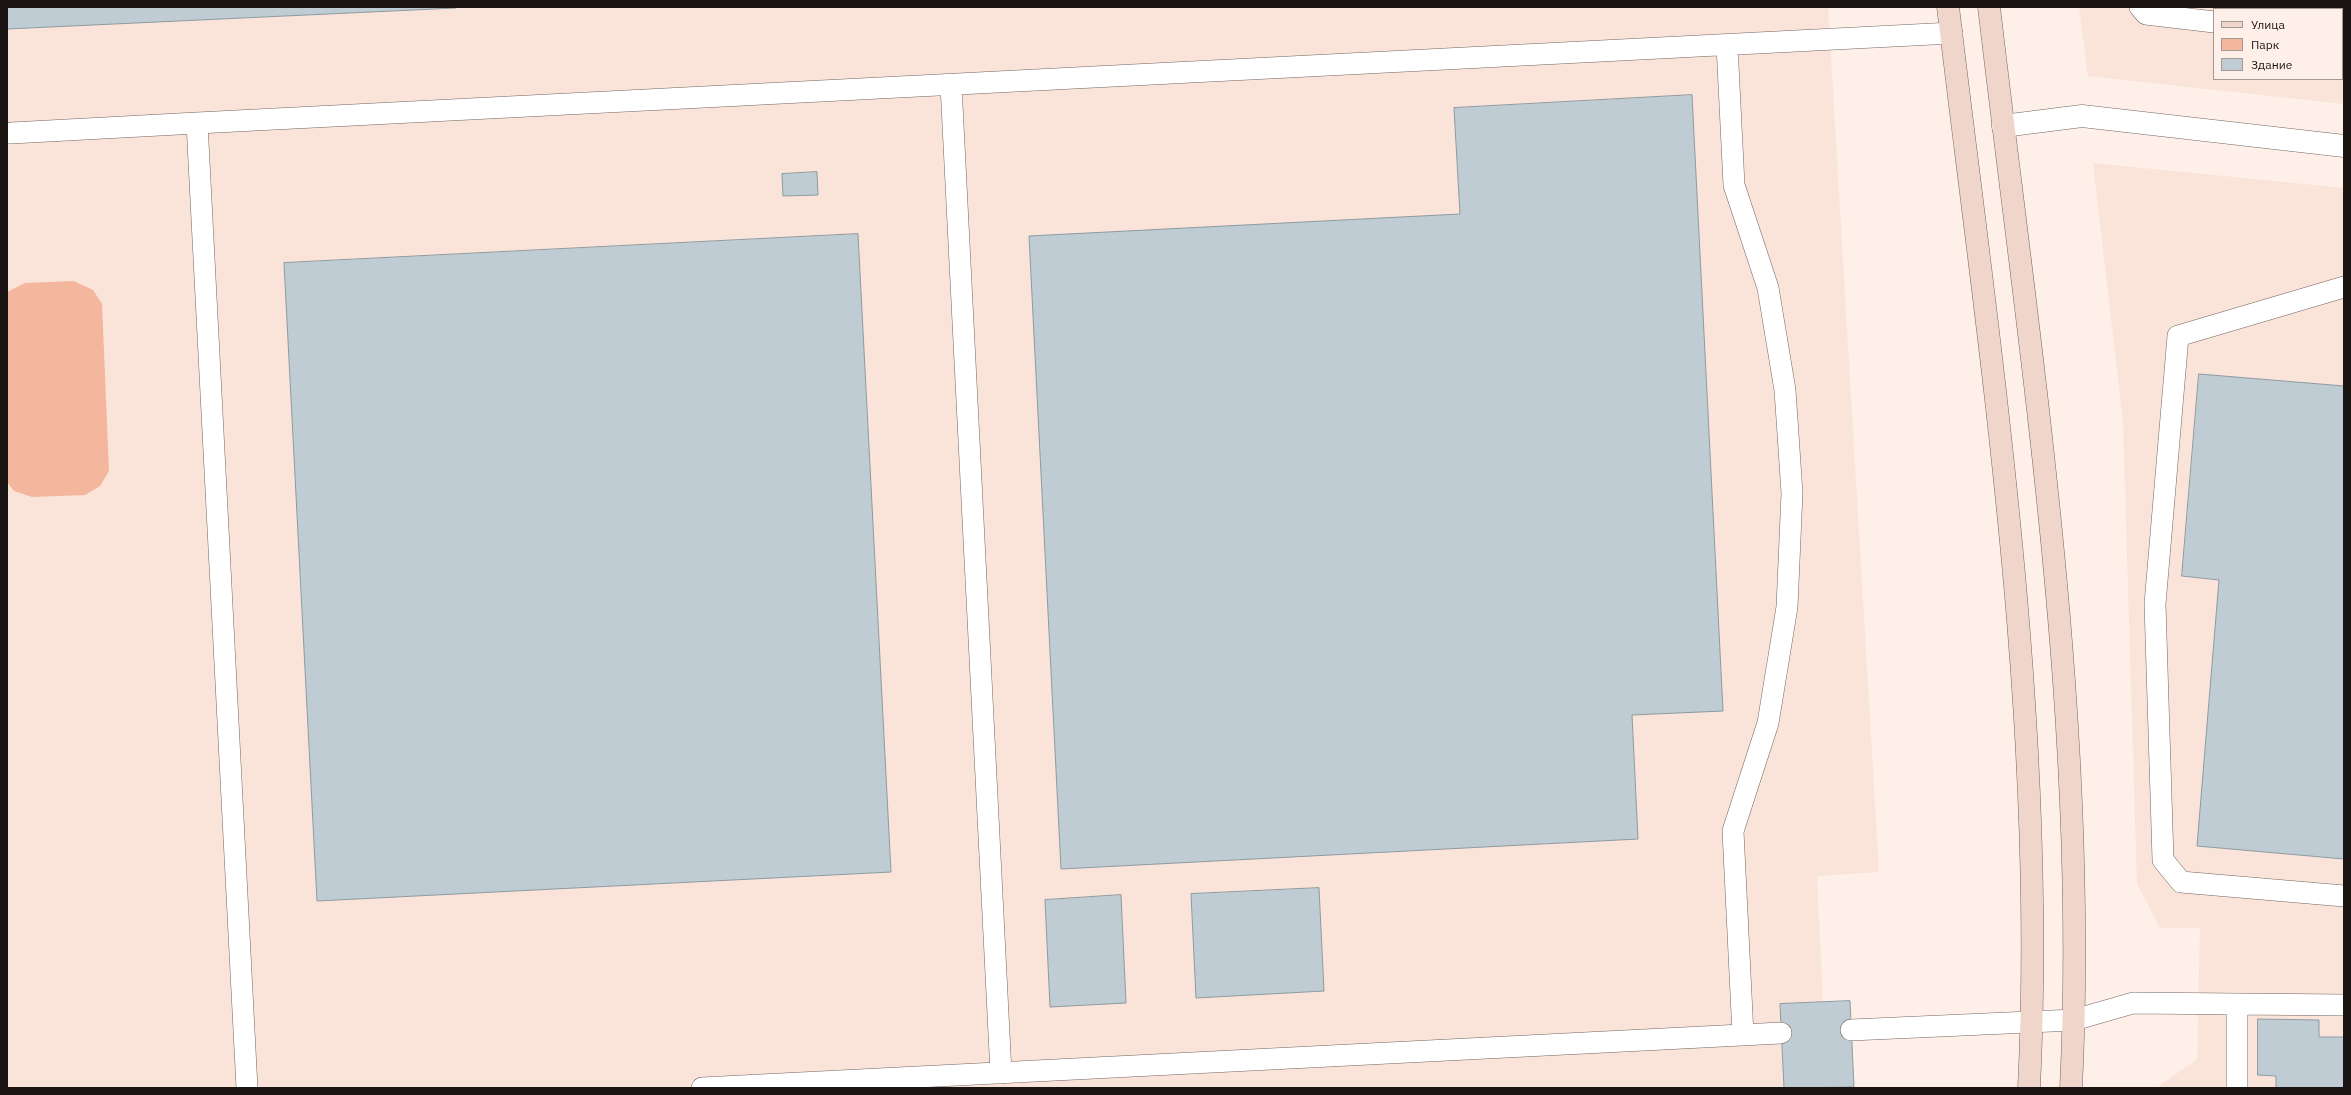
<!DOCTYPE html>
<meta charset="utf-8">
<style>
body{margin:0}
#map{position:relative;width:2351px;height:1095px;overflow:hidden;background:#feefe8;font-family:"IBM Plex Sans",sans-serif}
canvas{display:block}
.frame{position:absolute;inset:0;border:8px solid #1a1513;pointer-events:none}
.legend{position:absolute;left:2213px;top:8px;width:130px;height:72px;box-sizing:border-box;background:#feefe8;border:1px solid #a39893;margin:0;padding:5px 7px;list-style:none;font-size:12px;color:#1a1513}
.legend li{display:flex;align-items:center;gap:8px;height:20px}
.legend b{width:20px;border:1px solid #a39893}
</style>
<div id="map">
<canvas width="2351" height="1095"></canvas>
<div class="frame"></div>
<ul class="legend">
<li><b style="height:5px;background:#f0d6ca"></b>Улица</li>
<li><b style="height:11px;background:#f4b79d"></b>Парк</li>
<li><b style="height:11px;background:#bfccd4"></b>Здание</li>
</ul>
</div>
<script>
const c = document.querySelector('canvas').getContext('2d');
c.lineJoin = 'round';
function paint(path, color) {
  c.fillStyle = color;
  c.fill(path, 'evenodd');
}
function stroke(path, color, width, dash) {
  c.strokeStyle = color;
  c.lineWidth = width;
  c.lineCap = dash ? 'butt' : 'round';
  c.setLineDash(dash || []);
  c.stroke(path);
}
paint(new Path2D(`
 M 7,7 L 1828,7 L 1879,872 L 1817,876 L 1823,1003 L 1780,1005 L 1784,1088 L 7,1088 Z
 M 2079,7 L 2344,7 L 2344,104 L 2088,76 ZM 2214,9 L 2342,9 L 2342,79 L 2214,79 Z
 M 2093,163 L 2344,188 L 2344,1088 L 2156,1088 L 2197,1059 L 2200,928 L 2160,928 L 2137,884 L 2123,422 Z`), '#fae3d9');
paint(new Path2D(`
 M 74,281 L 93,290 L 102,304 L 109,471 L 100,486 L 85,495 L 32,497 L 14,491 L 7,482 L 7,292 L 25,283 Z`), '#f4b79d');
const building = new Path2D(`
 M 7,7 L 456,7 L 456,8 L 7,29 Z
 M 1692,95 L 1723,711 L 1632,715 L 1638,839 L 1061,869 L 1029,236 L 1460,214 L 1454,108 Z
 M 817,172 L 818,195 L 783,196 L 782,174 Z
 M 858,234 L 891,872 L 317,901 L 284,263 Z
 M 2199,374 L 2344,386 L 2344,859 L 2197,846 L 2219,580 L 2182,576 Z
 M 1319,888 L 1324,991 L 1196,998 L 1191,894 Z
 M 1121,895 L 1126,1003 L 1050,1007 L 1045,900 Z
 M 1850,1001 L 1854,1087 L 1784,1088 L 1780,1004 Z
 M 2258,1019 L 2319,1020 L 2319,1037 L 2344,1037 L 2344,1088 L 2276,1088 L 2276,1076 L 2258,1075 Z`);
paint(building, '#bfccd4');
stroke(building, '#8e9ba2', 1);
const lane = new Path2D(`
 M 2140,7 L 2146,14 L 2214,22
 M 2342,37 L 2344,37
 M 1727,45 L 1734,185 L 1768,288 L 1785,390 L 1792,493 L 1787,607 L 1768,723 L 1733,831 L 1743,1035
 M 951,85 L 1001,1073
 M 11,133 L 197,123
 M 2344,287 L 2178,336 L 2155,604 L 2163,860 L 2181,882 L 2344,896
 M 1851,1030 L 2074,1020 L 2133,1003 L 2344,1005
 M 247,1088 L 197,123 L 1952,33
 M 702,1088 L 1781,1033
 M 2237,1088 L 2237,1004`);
const street = new Path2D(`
 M 2003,126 L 2082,116 L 2344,146`);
const secondary = new Path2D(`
 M 1948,7 C 1991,365 2047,726 2029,1088
 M 1989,7 C 2031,365 2089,727 2071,1088`);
stroke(lane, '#736660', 22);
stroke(street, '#736660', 23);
stroke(secondary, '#736660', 23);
stroke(lane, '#fff', 21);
stroke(street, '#fff', 22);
stroke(secondary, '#f0d6ca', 22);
</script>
